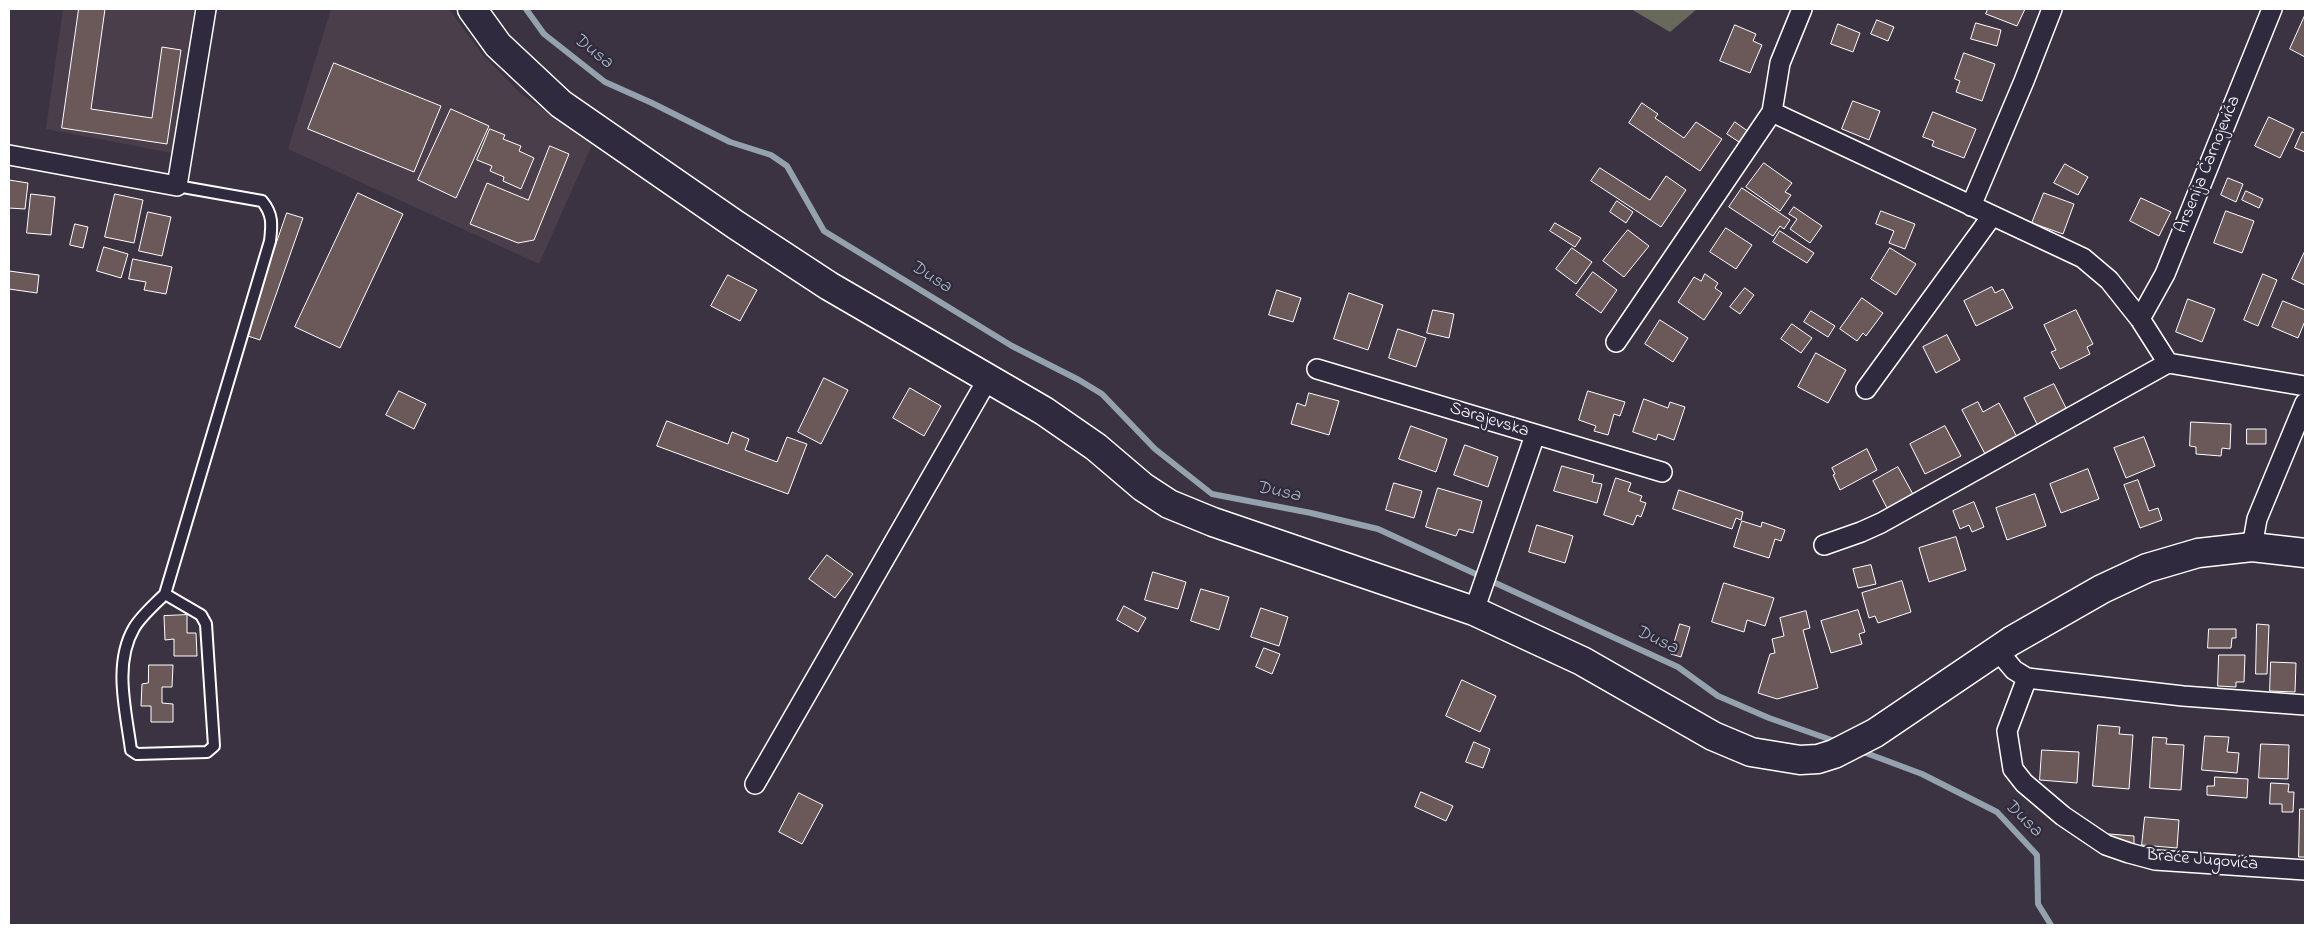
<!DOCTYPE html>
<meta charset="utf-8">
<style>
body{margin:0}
#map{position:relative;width:2314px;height:934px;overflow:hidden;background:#3b3342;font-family:"Indie Flower",sans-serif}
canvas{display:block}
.frame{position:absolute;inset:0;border:10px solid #fff;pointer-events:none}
</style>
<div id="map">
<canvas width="2314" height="934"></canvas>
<div class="frame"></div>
</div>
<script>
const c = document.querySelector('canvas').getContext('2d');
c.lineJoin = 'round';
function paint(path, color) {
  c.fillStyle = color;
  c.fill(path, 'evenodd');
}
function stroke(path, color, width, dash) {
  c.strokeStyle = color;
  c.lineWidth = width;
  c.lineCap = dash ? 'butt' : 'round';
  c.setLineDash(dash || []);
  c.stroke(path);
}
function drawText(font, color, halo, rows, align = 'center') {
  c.font = font + ' "Indie Flower",sans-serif';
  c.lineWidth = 4.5;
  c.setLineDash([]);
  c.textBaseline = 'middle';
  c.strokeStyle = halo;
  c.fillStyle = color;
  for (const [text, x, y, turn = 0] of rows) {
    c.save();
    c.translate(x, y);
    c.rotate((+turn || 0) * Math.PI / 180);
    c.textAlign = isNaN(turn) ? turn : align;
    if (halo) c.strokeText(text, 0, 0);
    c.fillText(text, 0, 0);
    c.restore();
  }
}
paint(new Path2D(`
 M 63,9 L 194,9 L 172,153 L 46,129 Z
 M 331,9 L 449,9 L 482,54 L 520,93 L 592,145 L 539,264 L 288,149 Z`), '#493e49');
paint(new Path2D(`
 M 1631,9 L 1697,9 L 1670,32 Z`), '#68695b');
stroke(new Path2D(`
 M 526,9 L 544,34 L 605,82 L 652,103 L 730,142 L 771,155 L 787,166 L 824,231 L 1012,346 L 1079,380 L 1102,394 L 1155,449 L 1212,494 L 1311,513 L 1378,529 L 1678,667 L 1718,696 L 1769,718 L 1840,743
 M 1858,750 L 1922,774 L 1997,812 L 2037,855 L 2038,904 L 2051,925`), '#93a2ac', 6);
const building = new Path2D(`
 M 79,9 L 105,9 L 91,109 L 152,118 L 162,47 L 181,50 L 167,144 L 62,128 Z
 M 1988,9 L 2025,9 L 2017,26 L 1986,14 Z
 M 2305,15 L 2305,57 L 2290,49 Z
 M 1877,20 L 1894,27 L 1888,41 L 1871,34 Z
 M 1976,23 L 2001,30 L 1997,46 L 1971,39 Z
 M 1838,24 L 1860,33 L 1853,52 L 1831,44 Z
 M 1735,25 L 1756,34 L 1753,41 L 1762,45 L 1750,73 L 1720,61 Z
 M 1964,53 L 1995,64 L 1982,101 L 1956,92 L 1960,81 L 1955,79 Z
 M 334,63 L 441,106 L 414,172 L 308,129 Z
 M 1853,101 L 1880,111 L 1869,140 L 1842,129 Z
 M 1642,103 L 1658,114 L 1655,118 L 1684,138 L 1696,122 L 1722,139 L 1700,171 L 1629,123 Z
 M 451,109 L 489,126 L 456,198 L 418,180 Z
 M 1933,112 L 1976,129 L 1964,158 L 1932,146 L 1934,141 L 1923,137 Z
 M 2269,117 L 2294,129 L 2280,158 L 2255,146 Z
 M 1735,122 L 1749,132 L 1742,144 L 1727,134 Z
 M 490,129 L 505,135 L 503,139 L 521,146 L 519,151 L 534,158 L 521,189 L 503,181 L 504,177 L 490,171 L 492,166 L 477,160 Z
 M 2302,132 L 2305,133 L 2305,152 L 2295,148 Z
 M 550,146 L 569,154 L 534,240 L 518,243 L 470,224 L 487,183 L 528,200 Z
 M 1764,163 L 1792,183 L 1785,192 L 1791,195 L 1780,211 L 1746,187 Z
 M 2065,164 L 2088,177 L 2078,195 L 2054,183 Z
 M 1600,168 L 1650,200 L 1666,176 L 1686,190 L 1661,227 L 1591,181 Z
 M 2228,178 L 2243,184 L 2236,202 L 2221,195 Z
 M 9,180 L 28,183 L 25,209 L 9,208 Z
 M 1742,188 L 1790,220 L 1784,229 L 1780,226 L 1773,236 L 1729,207 Z
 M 2246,191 L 2263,199 L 2259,208 L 2242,200 Z
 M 358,193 L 403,214 L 340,348 L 295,327 Z
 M 2044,193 L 2074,204 L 2063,234 L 2032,223 Z
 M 31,194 L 55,197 L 51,235 L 27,233 Z
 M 115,194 L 143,200 L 134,243 L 105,237 Z
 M 2141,198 L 2171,212 L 2159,236 L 2130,221 Z
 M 1617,201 L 1633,212 L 1626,223 L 1610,212 Z
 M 1794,207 L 1822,226 L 1810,243 L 1790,229 L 1797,219 L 1789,214 Z
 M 1881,211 L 1915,224 L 1905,249 L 1889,243 L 1894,231 L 1876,224 Z
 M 2226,211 L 2254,221 L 2242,253 L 2214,243 Z
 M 148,212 L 171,217 L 162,256 L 139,251 Z
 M 287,213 L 303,218 L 260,340 L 245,335 Z
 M 1555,223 L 1581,238 L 1575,247 L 1550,231 Z
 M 75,224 L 88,227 L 83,248 L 70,245 Z
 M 1726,228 L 1752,245 L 1736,269 L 1710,252 Z
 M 1628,230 L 1649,246 L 1624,277 L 1603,261 Z
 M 1780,231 L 1814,253 L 1807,263 L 1773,242 Z
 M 104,247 L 128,254 L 121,278 L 97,271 Z
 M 1572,248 L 1592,262 L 1576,284 L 1556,269 Z
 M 1890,248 L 1916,264 L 1896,295 L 1871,279 Z
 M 2305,251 L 2305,285 L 2292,279 Z
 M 133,259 L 172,267 L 166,294 L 144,290 L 146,282 L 129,279 Z
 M 9,271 L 39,275 L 37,293 L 9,289 Z
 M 1593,272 L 1617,290 L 1601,313 L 1576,295 Z
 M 1705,274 L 1718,283 L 1715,288 L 1722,293 L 1704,320 L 1678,302 L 1694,277 L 1701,281 Z
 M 2263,274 L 2277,280 L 2258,326 L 2244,320 Z
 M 728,275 L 757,290 L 740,321 L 711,306 Z
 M 1992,287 L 1995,293 L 2003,289 L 2013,308 L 1976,326 L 1964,301 Z
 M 1745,288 L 1754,295 L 1740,314 L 1730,307 Z
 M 1277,290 L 1301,298 L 1293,322 L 1269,315 Z
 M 1349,293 L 1383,305 L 1368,350 L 1334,339 Z
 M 1862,298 L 1883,313 L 1866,336 L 1863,333 L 1857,341 L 1840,329 Z
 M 2188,299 L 2215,309 L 2202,342 L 2176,332 Z
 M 2283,301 L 2305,310 L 2305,321 L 2298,338 L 2272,327 Z
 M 1433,310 L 1454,314 L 1449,338 L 1427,333 Z
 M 2076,310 L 2093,344 L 2087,347 L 2090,354 L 2060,369 L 2051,352 L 2056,350 L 2044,325 Z
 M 1811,311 L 1835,326 L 1828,337 L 1804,322 Z
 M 1660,320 L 1688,338 L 1673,362 L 1645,344 Z
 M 1792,324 L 1812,338 L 1801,353 L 1781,339 Z
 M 1398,329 L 1426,338 L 1416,367 L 1389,358 Z
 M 1947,335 L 1960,360 L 1936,373 L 1923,347 Z
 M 1816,353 L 1846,370 L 1828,403 L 1798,387 Z
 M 824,378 L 848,390 L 821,444 L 798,432 Z
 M 2054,384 L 2069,414 L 2039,428 L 2024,398 Z
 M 910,388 L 941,406 L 924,436 L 893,418 Z
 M 399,391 L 426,404 L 414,429 L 386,415 Z
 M 1588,391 L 1625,402 L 1620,416 L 1614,414 L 1608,435 L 1594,431 L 1596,426 L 1579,420 Z
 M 1309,393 L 1339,401 L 1329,435 L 1291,424 L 1297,403 L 1305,406 Z
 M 1644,399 L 1668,408 L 1670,402 L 1685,407 L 1674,440 L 1658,434 L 1656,440 L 1633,432 Z
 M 1978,402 L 1983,412 L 1999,403 L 2017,437 L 1985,454 L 1962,410 Z
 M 667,421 L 728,444 L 732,432 L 749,439 L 745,450 L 777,462 L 787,437 L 807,444 L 788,494 L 657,446 Z
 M 2191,422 L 2231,424 L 2230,449 L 2222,448 L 2221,456 L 2196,454 L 2196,447 L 2190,446 Z
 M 1411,426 L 1447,439 L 1436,472 L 1399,459 Z
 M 1945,426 L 1961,456 L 1925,474 L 1910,444 Z
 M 2247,429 L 2266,429 L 2266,444 L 2247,444 Z
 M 2144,437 L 2155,466 L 2126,478 L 2114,448 Z
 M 1465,445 L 1498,457 L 1488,487 L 1454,475 Z
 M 1867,449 L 1877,470 L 1840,490 L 1833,475 L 1835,474 L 1832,468 Z
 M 1562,466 L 1594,475 L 1592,482 L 1602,484 L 1597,503 L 1554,491 Z
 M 1898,467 L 1914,496 L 1888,510 L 1873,481 Z
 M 2088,469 L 2099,499 L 2061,513 L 2050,484 Z
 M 1616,478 L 1631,483 L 1628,491 L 1642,496 L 1640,501 L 1646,503 L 1641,517 L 1637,515 L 1633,525 L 1604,515 Z
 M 2138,480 L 2149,511 L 2158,508 L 2162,520 L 2140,528 L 2124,485 Z
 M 1394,483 L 1422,491 L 1414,518 L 1386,510 Z
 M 1438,488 L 1482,501 L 1473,533 L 1459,529 L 1456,536 L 1426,527 Z
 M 1679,490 L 1743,512 L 1741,520 L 1736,518 L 1732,529 L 1673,509 Z
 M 2035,494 L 2046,526 L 2007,540 L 1996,508 Z
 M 1974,502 L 1984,527 L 1972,532 L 1969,525 L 1960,529 L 1953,511 Z
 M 1742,521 L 1761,527 L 1762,522 L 1785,530 L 1781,541 L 1775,539 L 1769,558 L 1734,547 Z
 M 1537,525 L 1573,536 L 1565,563 L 1529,552 Z
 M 1956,537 L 1966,570 L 1929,582 L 1919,548 Z
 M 827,555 L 853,574 L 835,598 L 809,579 Z
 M 1871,565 L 1876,584 L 1858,588 L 1853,569 Z
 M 1153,572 L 1186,582 L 1178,609 L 1145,600 Z
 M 1902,581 L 1911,612 L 1878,623 L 1875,616 L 1869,618 L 1862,593 Z
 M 1724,583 L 1774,598 L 1765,626 L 1747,620 L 1744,632 L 1712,622 Z
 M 1201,589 L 1229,597 L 1219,630 L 1191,621 Z
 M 1124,606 L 1146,618 L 1138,632 L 1117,620 Z
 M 1261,608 L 1288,617 L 1279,646 L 1251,637 Z
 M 1858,610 L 1865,632 L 1859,634 L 1862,644 L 1831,653 L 1821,621 Z
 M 1806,611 L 1810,628 L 1803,630 L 1818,688 L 1777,699 L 1758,693 L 1770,654 L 1775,653 L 1772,639 L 1784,636 L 1780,618 Z
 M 187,615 L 187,633 L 196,633 L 197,656 L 174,656 L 174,639 L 165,640 L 164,616 Z
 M 1680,624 L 1690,627 L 1681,657 L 1671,654 Z
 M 2257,624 L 2269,625 L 2267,674 L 2256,674 Z
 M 2209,629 L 2236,629 L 2236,638 L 2232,638 L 2231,648 L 2208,648 Z
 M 1264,648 L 1280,654 L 1272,674 L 1256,667 Z
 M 2219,655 L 2245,655 L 2244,682 L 2236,682 L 2236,687 L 2218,686 Z
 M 2271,662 L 2296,663 L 2295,692 L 2270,691 Z
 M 149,665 L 173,665 L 172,687 L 162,687 L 162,703 L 173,704 L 173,722 L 151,722 L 151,706 L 141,706 L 142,684 L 148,683 Z
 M 1462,680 L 1496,696 L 1480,732 L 1446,716 Z
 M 2098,725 L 2120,727 L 2119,734 L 2133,735 L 2129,789 L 2093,786 Z
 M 2205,736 L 2229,737 L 2227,752 L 2239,753 L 2237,773 L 2202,770 Z
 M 2153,737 L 2167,738 L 2166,744 L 2184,745 L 2181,790 L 2150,788 Z
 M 1474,742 L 1490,749 L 1483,768 L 1466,762 Z
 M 2261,744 L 2289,745 L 2288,779 L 2259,778 Z
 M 2042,750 L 2079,752 L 2077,783 L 2040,780 Z
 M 2215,777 L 2248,779 L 2247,798 L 2207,795 L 2207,786 L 2214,786 Z
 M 2271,783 L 2289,784 L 2288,792 L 2294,792 L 2293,812 L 2282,812 L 2282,804 L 2270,804 Z
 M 1421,792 L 1453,806 L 1446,821 L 1415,807 Z
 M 799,793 L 823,805 L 802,844 L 779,832 Z
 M 2300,809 L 2305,809 L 2305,857 L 2299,857 Z
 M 2145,817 L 2179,820 L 2177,848 L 2142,845 Z
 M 2109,834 L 2134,836 L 2134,848 L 2109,847 Z`);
paint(building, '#6a5958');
stroke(building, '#fff', 1);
const service = new Path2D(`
 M 165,594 L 201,615 L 206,624 L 214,746 L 207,752 L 137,754 L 131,750 C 126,711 113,664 134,628 C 141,616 155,604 165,594 L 270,241 C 272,225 273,214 262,201 L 177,186`);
const minor = new Path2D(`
 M 1772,112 L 2083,258 L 2109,280 L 2140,319 L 2168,363 L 2305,386
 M 9,155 L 177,186 L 206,9
 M 1971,206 L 2024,81 L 2052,9
 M 2140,319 L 2165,274 L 2272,9
 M 1616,342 L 1772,112 L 1780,63 L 1802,9
 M 1317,369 L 1662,472
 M 1866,389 L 1992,216
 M 1824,545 L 1861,532 L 1881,523 L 2168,363
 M 2252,547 L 2257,519 L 2305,403
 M 1474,611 L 1535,435
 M 1998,651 L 2014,670 L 2027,678 L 2183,696 L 2305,705
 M 2027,678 L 2007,731 L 2013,769 L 2024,783 L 2063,816 L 2106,845 L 2129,853 L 2155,860 L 2305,870
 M 755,784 L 989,377`);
const secondary = new Path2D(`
 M 472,9 L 498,45 L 561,104 L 736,225 L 829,286 L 1044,411 L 1096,447 L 1143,487 L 1169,504 L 1213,522 L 1474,611 L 1582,661 L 1713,736 L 1751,752 L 1800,760 L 1818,759 L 1834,754 L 1875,733 L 2011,641 L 2102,589 L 2147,568 L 2198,553 L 2252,547 L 2305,553`);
stroke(service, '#fff', 14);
stroke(minor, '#fff', 22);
stroke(secondary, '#fff', 31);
stroke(service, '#2f2a3d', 10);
stroke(minor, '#2f2a3d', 19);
stroke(secondary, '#2f2a3d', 28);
drawText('18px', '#fff', '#2f2a3d', [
 ["Arsenija Čarnojevića",2209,165,-68],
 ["Sarajevska",1489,421,17],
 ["Braće Jugovića",2202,861,5]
]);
drawText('italic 19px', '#aeb9c0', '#2f2a3d', [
 ["Dusa",592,52,38],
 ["Dusa",930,278,32],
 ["Dusa",1278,493,12],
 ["Dusa",1656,641,25],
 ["Dusa",2022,819,44]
]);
</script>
